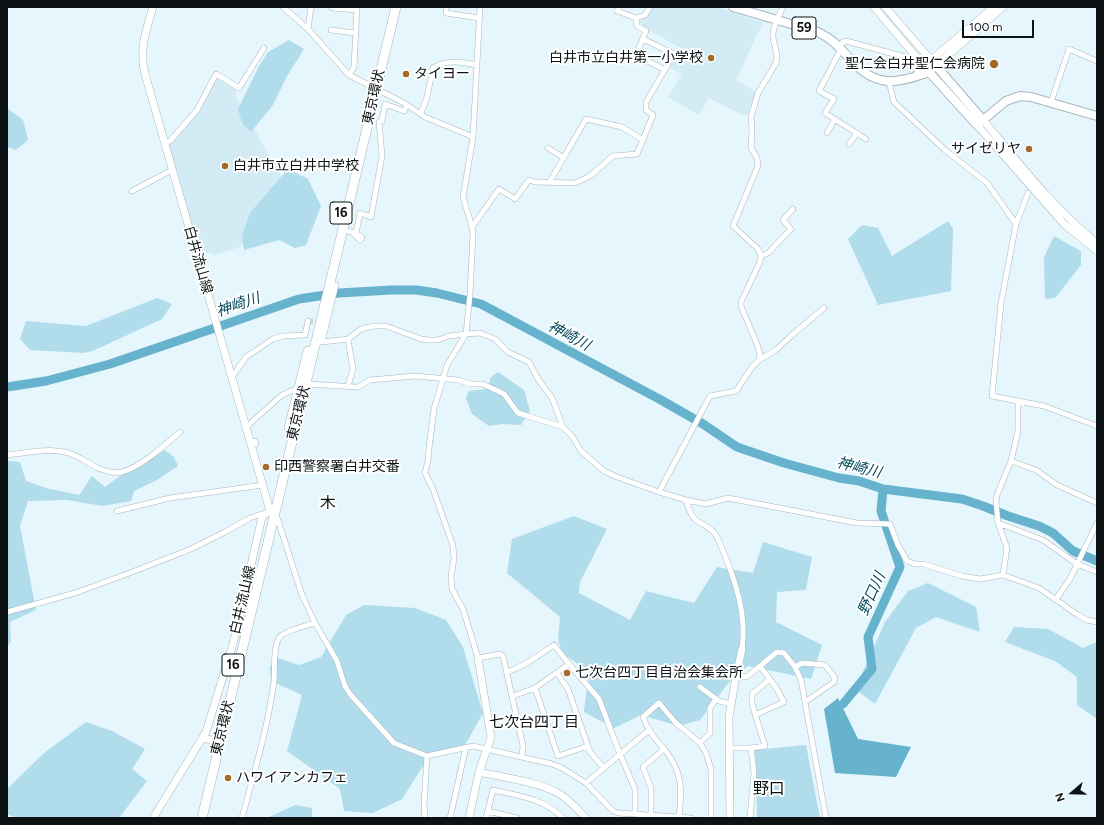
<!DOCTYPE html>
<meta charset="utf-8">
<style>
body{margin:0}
#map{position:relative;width:1104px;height:825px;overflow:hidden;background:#e5f6fc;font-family:Figtree,sans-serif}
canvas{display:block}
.frame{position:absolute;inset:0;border:8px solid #0c1214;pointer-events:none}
.north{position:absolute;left:1052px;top:773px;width:40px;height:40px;-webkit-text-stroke:3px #fff;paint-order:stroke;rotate:250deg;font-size:11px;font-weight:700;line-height:16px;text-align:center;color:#0c1214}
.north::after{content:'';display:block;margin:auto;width:14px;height:18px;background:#0c1214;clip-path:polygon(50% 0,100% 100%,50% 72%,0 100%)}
.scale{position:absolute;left:962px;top:20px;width:72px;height:18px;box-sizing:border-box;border:2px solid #0c1214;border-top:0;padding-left:5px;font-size:12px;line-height:14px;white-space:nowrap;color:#0c1214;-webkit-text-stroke:3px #fff;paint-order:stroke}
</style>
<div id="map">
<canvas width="1104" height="825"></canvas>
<div class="frame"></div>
<div class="north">N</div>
<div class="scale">100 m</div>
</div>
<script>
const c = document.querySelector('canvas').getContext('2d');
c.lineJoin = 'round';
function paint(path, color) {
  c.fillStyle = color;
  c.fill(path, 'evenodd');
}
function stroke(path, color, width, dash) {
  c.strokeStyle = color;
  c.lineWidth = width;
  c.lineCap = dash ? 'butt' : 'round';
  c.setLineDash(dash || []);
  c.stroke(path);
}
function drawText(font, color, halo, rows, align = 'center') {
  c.font = font + ' Figtree,"Noto Sans JP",sans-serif';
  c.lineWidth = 4;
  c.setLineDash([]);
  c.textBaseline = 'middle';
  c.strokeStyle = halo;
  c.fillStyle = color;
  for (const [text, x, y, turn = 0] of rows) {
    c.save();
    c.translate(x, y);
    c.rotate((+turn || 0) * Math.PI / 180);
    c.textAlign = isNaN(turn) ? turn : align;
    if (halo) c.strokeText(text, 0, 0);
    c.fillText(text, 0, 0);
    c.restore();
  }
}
paint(new Path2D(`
 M 653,7 L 717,7 L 758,21 L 763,22 L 736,80 L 755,91 L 755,94 L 748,115 L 741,114 L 709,98 L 699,115 L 668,97 L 682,74 L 670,68 L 681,48 L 641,26 L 641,23 L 640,22 L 642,18 L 646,17 Z
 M 217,76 L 238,90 L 235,95 L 288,189 L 240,247 L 214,255 L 210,253 L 200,256 L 168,144 L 197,114 Z`), '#d2ebf4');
paint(new Path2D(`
 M 289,40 L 304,49 L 286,78 L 273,105 L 251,132 L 242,123 L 238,109 L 259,66 L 268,52 Z
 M 7,108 L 23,120 L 28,140 L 16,150 L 7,147 Z
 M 288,169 L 308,179 L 321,206 L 306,245 L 295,248 L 279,240 L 244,250 L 242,236 L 250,213 Z
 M 948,221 L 953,229 L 951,291 L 878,305 L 848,239 L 862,225 L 878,228 L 892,256 Z
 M 1054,236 L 1081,251 L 1081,265 L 1055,298 L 1045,299 L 1044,257 Z
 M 157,298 L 172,304 L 162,319 L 95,350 L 84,353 L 30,350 L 20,339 L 26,321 L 86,326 Z
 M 498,372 L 524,390 L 530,411 L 521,425 L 503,424 L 489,426 L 472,414 L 466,398 L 469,391 L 487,389 L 491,377 Z
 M 165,450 L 174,457 L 178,466 L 157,480 L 134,491 L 131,501 L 103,506 L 67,500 L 28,501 L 20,526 L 36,610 L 10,622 L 11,641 L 7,647 L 7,461 L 20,462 L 26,481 L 46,488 L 79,495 L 92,476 L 105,487 L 117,478 Z
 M 574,516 L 607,529 L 580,582 L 579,593 L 630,620 L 646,591 L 694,603 L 717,567 L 753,573 L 763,542 L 812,557 L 806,590 L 777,592 L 776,622 L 822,645 L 811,679 L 748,666 L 730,681 L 700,720 L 679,726 L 641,715 L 614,728 L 584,712 L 586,694 L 590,672 L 562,653 L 558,639 L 560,617 L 507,573 L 512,539 Z
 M 928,583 L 976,607 L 980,632 L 936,617 L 916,628 L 875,704 L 855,689 L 885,622 L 908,591 Z
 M 364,605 L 415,608 L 446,620 L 463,647 L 483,713 L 464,747 L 430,755 L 402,799 L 373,813 L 344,811 L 340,789 L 287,751 L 302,695 L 271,681 L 270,667 L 277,658 L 299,665 L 321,657 L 346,615 Z
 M 1014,627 L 1048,629 L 1083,648 L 1097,642 L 1097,719 L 1077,705 L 1077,677 L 1055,661 L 1005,642 Z
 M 86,722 L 112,731 L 145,749 L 132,769 L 147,781 L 119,818 L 17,818 L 7,814 L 7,789 L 44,753 Z
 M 806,745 L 820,818 L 757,818 L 755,750 Z
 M 295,805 L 312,808 L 312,818 L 267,818 Z`), '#b0dcec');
paint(new Path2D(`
 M 838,698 L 858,739 L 911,747 L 896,777 L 835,773 L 824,709 Z`), '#67b2cc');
stroke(new Path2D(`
 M 7,387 L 46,381 L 110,364 L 299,299 L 339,293 L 391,290 L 416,290 L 437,293 L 481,304 L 661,400 L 703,424 L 737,447 L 784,463 L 839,478 L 859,481 L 883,489 L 962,499 L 983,506 L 1008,516 L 1039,526 L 1053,533 L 1073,551 L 1097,561
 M 843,704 L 872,669 L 868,637 L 900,567 L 881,511 L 883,489`), '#67b2cc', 9);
stroke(new Path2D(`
 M 308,321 L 321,323`), '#c4d4d9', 5, [5, 2.5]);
const street = new Path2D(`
 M 283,7 L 308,29 L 349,75 L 404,103 L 425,117 L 473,137
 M 332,7 L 332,8 L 357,10
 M 446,7 L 446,13 L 479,18
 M 480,7 L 473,137 L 463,197 L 472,227 L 473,234 L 470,294 L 466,334 L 447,365 L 434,409 L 429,448 L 428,461 L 425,473 L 433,489 L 453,546 L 454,559 L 451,576 L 452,589 L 463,609 L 478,658 L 500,654 L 503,656 L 523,746 L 522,756
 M 619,7 L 617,11 L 636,18
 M 650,7 L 645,15 L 636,18 L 637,26 L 646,31 L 636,55 L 665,70
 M 308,29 L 311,7
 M 331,30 L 355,33
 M 839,47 L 843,42 L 846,41 L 909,58 L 912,61 L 910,65 L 905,64 L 901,59 L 892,54
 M 841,49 L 819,91 L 834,99 L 825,113 L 866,139
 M 349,75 L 354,67 L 357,7
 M 889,82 L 894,102 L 945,150 L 987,183 L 1016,224
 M 1051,102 L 1069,49 L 1097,61
 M 421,113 L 427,97 L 433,68 C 445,59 463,62 477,65
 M 827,133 L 835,119
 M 164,142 L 170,141 L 197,110 L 216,74 L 239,88 L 264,48
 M 849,144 L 857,133
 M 548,148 L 564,158
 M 549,183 L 586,119 L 622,127 L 643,140
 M 132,191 L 172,170
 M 1028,193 L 1016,224 L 1001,303 L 992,396 L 1044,406 L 1097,426
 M 472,227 L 499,189 L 515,199 L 529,180 L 535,182 L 575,183 L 590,176 L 613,156 L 637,154 L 653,115 L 646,110 L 646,102 L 674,54 L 643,39
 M 343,230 L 352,232 L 360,240 L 362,238 L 356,233 L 360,213 L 371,217 L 382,156 L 379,122 L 382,121 L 385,104 L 404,111 L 407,105
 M 761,256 L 768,253 L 791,229 L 783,220 L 793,209
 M 336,285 L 322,342 L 348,339 L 361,329 L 374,326 L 386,326 L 421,339 L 428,340 L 438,340 L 449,336 L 466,334 L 480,333 L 495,339 L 508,352 L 529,362 L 538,379 L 552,398 L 563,427
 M 759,360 L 776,350 L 792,335 L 824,308
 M 232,377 L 246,357 L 273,339 L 283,336 L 305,335 L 308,321
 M 348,386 L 353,369 L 348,339
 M 246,427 L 282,395 L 307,384 L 358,387 L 370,380 L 415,376 L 458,380 L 471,384 L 483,384 L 504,394 L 518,413 L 563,427 L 572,436 L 581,451 L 604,471 L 617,477 L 659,492 L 686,500 L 706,504 L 728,498 L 857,523 L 890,524 L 898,545 L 907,561 L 915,564 L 923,564 L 962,576 L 980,579 L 1003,575 L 1039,588 L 1078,615 L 1087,620 L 1097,622
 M 250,443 L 255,441 L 256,444 L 251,445
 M 7,455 C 26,453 47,448 65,452 C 78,455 87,463 98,468 C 106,471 114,474 122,472 C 141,467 166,444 180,432
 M 1011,461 L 1036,470 L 1057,485 L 1097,503
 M 659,492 L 710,396 L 736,391 L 752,367 L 759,360 L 760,355 L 758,347 L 741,306 L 741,302 L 760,262 L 761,256 L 758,249 L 733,226 L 758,166 L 757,158 L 751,148 L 752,129 L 751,117 L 758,93 L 776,63 C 779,54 774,46 773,37 C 772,27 779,16 783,7
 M 686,500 C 688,506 690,515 695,519 C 701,525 710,526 715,534 C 719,539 721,547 724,553 C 736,583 747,616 742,649
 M 117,511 L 170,498 L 263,485
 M 276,514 L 302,595 L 315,623 L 337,661 L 345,686 L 350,694 L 394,743 L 427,756
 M 998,523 L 1043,540 L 1077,564 L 1097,572
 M 1003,575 L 1007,548 L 998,523 L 996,502 L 997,495 L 1011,461 L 1018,431 L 1018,401
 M 1056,599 L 1070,579 L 1097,523
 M 7,612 L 75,593 L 127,574 L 191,549 L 225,532 L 250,518 L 265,513
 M 795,667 L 802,663 L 825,665 L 835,678 L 834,682 L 805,702
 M 507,672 C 525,666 539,655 554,645 L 569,664 L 599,699 L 620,754 L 635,789 L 635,814
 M 557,673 L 568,689 L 590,752 L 604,768
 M 736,676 L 744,677 L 748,676 L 777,652 L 784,653 L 795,667 L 801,680 L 826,818
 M 700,687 L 719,701 L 731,704
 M 535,688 L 558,756 L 588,746
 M 513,696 L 535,688 L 569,664
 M 755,715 L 784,702 L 777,689 L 760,666
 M 700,743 L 710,733 L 710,708 L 716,699
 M 729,748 L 751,748 L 765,746 L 752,704 L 752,694 L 770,679
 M 586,783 L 649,730
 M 488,811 L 517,818
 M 651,815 L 651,788 L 643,767 L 664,749
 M 679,817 C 682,791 683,772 665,750 C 656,740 648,731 643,717 L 659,703 L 676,723 L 700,743 L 706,753 L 711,769 L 711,818
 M 242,818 C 254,773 268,727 274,681 C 275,669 273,648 279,638 C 282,632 308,625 315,623
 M 425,818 L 424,805 L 427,756 L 473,746 L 552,764 L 562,768 L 586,783 L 613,811 L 619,813 L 691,818
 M 450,818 L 466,747
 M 486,818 L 493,790 C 519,796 543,798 563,818
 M 750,818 L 754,773 L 751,748`);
const secondary = new Path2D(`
 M 153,7 C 146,31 139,49 145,74 L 270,511
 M 874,7 L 929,72 L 1003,7
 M 885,7 L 931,60 L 994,7
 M 983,120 C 1019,163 1053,208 1097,243
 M 977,125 L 1064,224 L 1097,251
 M 203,738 L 220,742
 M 479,772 C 501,777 539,782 558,793 C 569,799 577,809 586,818
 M 153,818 L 206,732 L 233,644 L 262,517 L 270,511
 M 469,818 L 479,772 L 491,737 L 478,658
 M 730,818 L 729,717 L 736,676 L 742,649`);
const primary = new Path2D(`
 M 733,7 L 818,32 C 836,41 841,50 855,64 C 879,89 901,82 929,72 L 977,125 L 1006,101 L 1020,96 L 1031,97 L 1097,116
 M 916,76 L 931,60 L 983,120`);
const highway = new Path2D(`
 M 289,428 L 308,351
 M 202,818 L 396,7`);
stroke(street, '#a7b7be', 6);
stroke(secondary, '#a7b7be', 8);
stroke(primary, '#a7b7be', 10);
stroke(highway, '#a7b7be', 10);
stroke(street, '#fff', 5);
stroke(secondary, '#fff', 7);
stroke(primary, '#fff', 8);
stroke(highway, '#fff', 9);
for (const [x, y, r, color] of [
 [711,58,4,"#a36b28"],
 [994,64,5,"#a36b28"],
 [406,74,4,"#a36b28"],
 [1029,149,4,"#a36b28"],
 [225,166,4,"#a36b28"],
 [266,467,4,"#a36b28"],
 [567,673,4,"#a36b28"],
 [228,778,4,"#a36b28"]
]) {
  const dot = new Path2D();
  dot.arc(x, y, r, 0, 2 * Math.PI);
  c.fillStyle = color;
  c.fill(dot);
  stroke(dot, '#fff', 1.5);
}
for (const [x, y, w] of [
 [804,28,24],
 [341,213,22],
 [233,665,22]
]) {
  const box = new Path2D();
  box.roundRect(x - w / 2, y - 11, w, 22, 3);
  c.fillStyle = '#fff';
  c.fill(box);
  stroke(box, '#0c1214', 1);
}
drawText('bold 13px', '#0c1214', null, [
 ["59",804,28],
 ["16",341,213],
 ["16",233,665]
]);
drawText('14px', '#0c1214', '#fff', [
 ["白井市立白井第一小学校",703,58,"right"],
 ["聖仁会白井聖仁会病院",985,64,"right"],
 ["タイヨー",414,74],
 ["サイゼリヤ",1021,149,"right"],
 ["白井市立白井中学校",233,166],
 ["印西警察署白井交番",274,467],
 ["七次台四丁目自治会集会所",575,673],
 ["ハワイアンカフェ",236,778]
], 'left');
drawText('14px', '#0c1214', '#fff', [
 ["東京環状",374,97,-77],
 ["白井流山線",198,260,74],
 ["東京環状",299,413,-76],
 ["白井流山線",243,600,-77],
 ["東京環状",223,728,-76]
]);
drawText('italic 15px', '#074b5e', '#fff', [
 ["神崎川",238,305,-19],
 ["神崎川",569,336,28],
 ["神崎川",859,468,14],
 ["野口川",872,594,-66]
]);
drawText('15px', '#0c1214', '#fff', [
 ["七次台四丁目",534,723]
]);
drawText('16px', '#0c1214', '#fff', [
 ["木",328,503],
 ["野口",769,789]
]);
</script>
